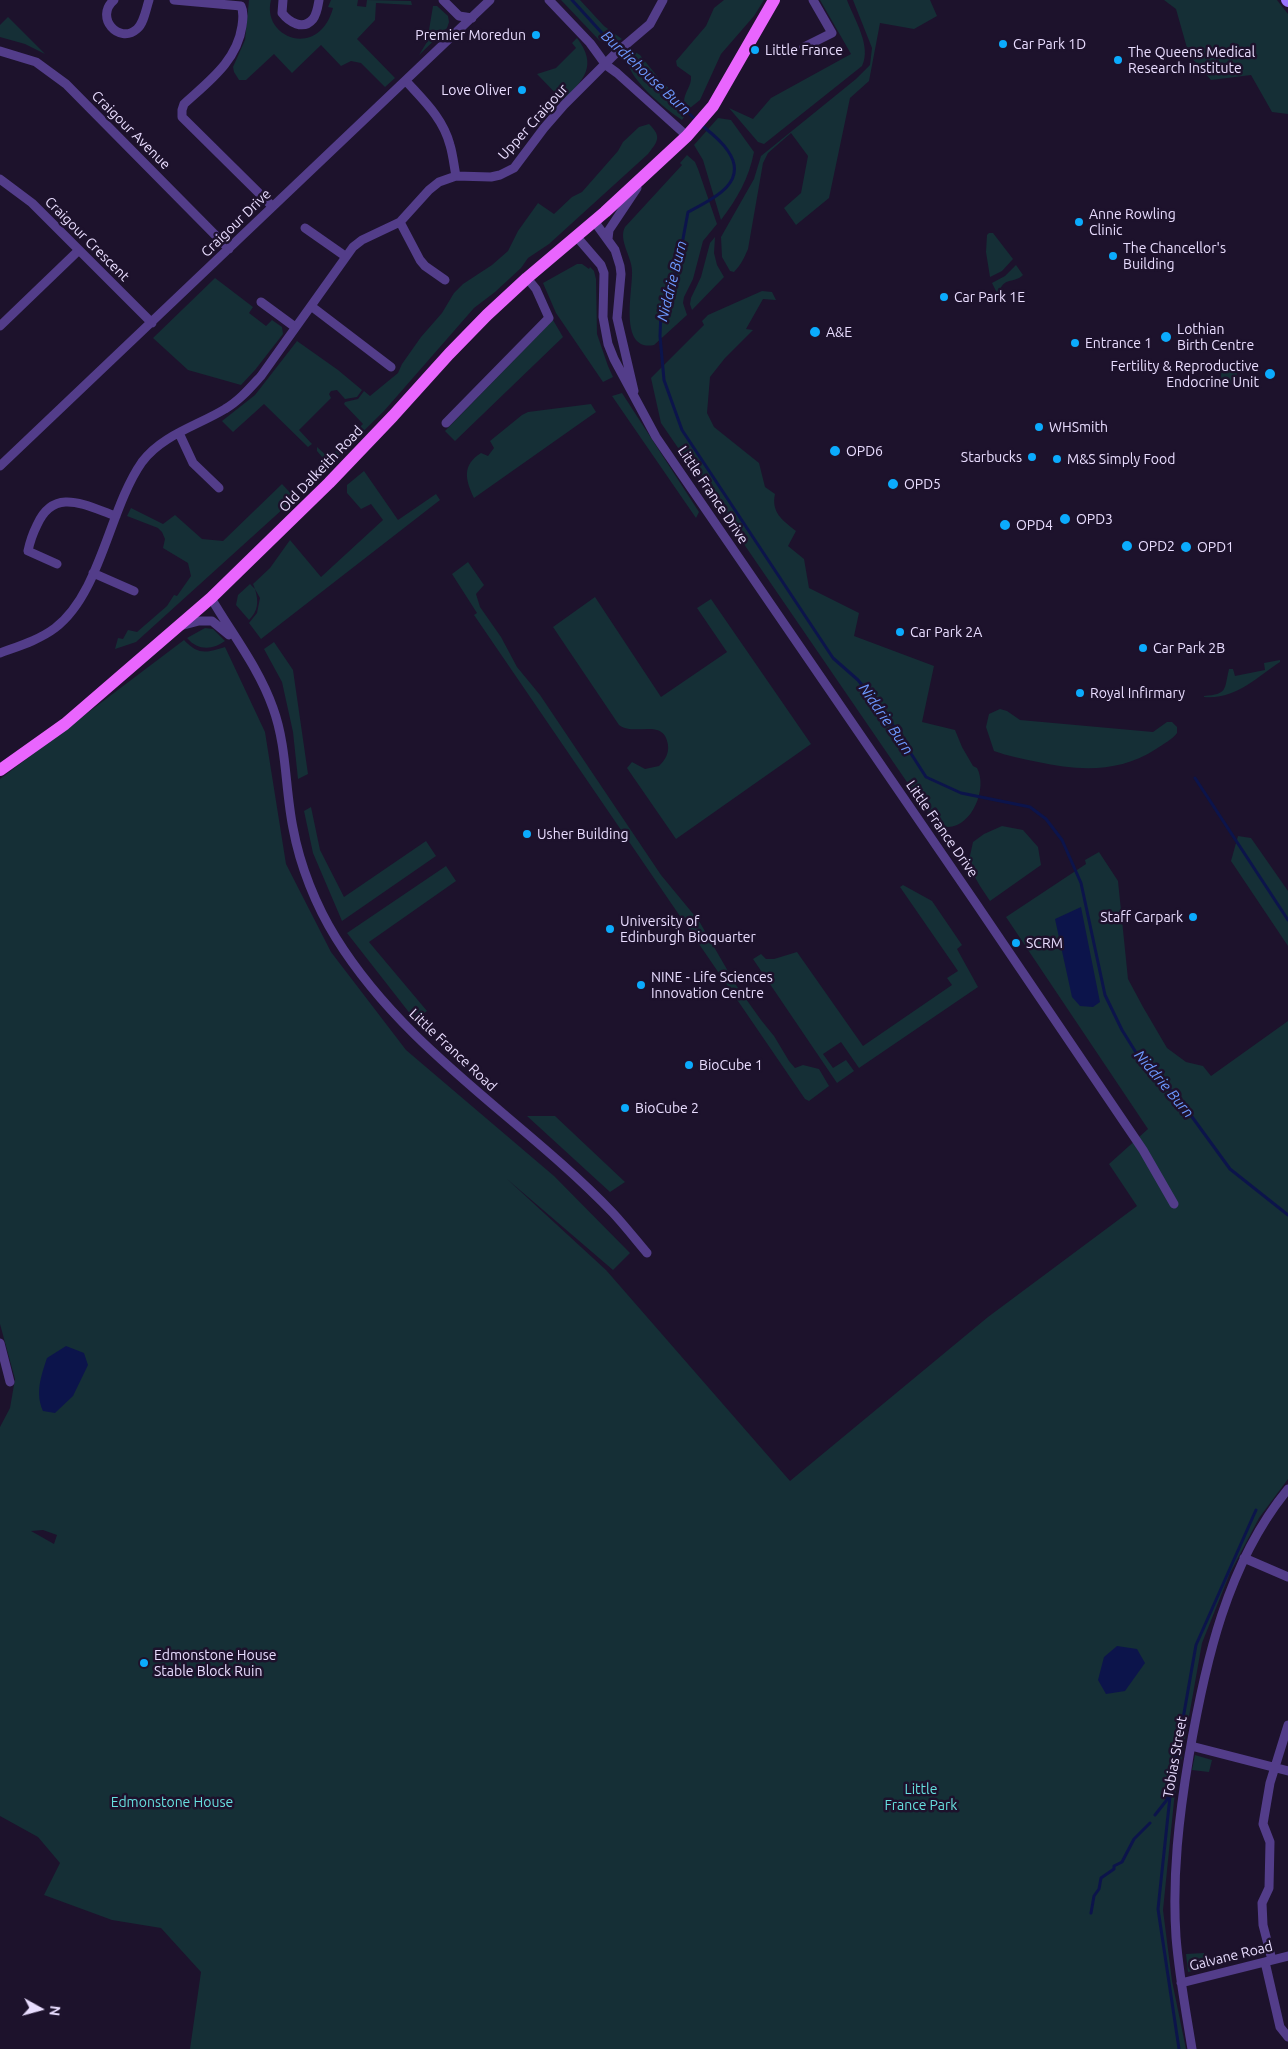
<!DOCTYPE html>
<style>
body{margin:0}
#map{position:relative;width:1288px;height:2049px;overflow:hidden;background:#1d122c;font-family:Ubuntu,sans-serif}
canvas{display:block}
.north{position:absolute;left:15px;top:1984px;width:50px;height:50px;-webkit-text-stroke:4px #1d122c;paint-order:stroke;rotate:97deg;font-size:14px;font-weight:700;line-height:20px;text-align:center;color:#e9ddff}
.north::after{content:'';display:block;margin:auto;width:18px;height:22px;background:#e9ddff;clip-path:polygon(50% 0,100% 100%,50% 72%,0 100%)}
</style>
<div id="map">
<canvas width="1288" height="2049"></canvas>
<div class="north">N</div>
</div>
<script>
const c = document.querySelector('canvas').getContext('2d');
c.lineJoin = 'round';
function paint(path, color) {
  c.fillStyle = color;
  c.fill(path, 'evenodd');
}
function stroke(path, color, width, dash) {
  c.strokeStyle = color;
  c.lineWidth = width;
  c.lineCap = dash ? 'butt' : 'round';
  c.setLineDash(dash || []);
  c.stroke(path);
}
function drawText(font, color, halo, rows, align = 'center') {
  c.font = font + ' Ubuntu,sans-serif';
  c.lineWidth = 5;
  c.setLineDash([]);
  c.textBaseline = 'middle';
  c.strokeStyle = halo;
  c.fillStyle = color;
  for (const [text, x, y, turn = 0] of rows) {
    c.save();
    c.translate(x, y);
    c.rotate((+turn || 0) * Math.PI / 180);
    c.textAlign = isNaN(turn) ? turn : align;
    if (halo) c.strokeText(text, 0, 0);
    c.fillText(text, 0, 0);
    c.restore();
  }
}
paint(new Path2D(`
 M 249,0 L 271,0 C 261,38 319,60 333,8 L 328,7 L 331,0 L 358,0 L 357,6 L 366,7 L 367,0 L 411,1 L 412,5 L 376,3 L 375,20 L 357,39 L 395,78 L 385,87 L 361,63 L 351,61 L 341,66 L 321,45 L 292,73 L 274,54 L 246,80 L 239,80 L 234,72 L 233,67 L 245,40 Z
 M 561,0 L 580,0 L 604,26 L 622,39 L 612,45 L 600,41 Z
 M 724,0 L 764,0 L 754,16 L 721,54 L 700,100 L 690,108 L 682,120 C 664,108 632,82 627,61 L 635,52 L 640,55 L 661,81 L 684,102 C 684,92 692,86 691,76 L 677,66 L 676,61 L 706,26 L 714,8 Z
 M 820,0 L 847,0 C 854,19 872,46 862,66 L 764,144 L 758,142 L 729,108 L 753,119 L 771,98 L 851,54 Z
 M 853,0 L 930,0 L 937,16 L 914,29 L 880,23 L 869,81 L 850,98 L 829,198 L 796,225 L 784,208 L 801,193 L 808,156 L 791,133 L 768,153 L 763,163 L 748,249 C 744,258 741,265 734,272 L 730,271 L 722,257 L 721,237 L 754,179 L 761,156 L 856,79 L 870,65 L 872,48 Z
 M 1164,0 L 1277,0 L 1288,14 L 1288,114 L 1272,112 L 1251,75 L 1211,80 L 1189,55 L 1176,9 Z
 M 433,6 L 437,6 L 448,16 L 449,22 L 447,28 L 419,55 L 427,42 Z
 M 8,17 L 45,54 L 25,44 L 0,37 L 0,25 Z
 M 577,38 C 598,66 584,79 563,101 L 537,74 L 556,68 L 576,48 L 572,43 Z
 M 718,118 L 731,120 L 754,152 C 749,178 737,199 721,220 L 703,160 L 694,145 Z
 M 649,124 C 662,137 658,141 648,154 L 549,244 L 528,258 L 521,268 L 495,292 L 474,308 L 384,411 L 329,465 L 317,451 L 317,447 L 329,458 L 363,424 L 344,404 L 345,402 L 358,399 L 364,391 L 370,396 L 398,373 L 402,364 L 421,337 L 442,313 L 454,293 L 463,284 L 492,265 L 508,251 L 518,231 L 538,203 L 554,214 L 572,197 L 582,192 L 618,151 L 623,142 L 639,127 Z
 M 687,155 L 695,162 L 698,169 L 717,224 L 703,241 L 693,279 L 684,297 L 683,303 L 687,315 L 654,345 C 618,352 633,290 632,271 C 632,257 618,240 625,227 L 682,165 L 680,163 Z
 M 989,233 L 993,233 L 1013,259 L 1002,271 L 990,277 L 986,252 L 987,235 Z
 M 715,237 L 714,253 L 717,265 L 724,277 L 692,310 L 690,304 L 691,298 L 701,277 L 710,243 Z
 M 577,264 L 582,264 L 589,269 L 590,267 L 594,271 L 596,279 L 597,334 L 608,366 L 613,377 L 603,382 L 556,313 L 543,283 Z
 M 1016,265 L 1023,275 C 1012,285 1004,275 998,295 L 992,283 L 1005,276 Z
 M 215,278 L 253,307 L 249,313 L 266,326 L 272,320 L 282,327 L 283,334 L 255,370 L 241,385 L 188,370 L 153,338 Z
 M 762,291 L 772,292 L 776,300 L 763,299 L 746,329 L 753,330 L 725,358 L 710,377 L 707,413 L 714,427 L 759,463 L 765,487 L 775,494 C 771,512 782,520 796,531 L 788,546 L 804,559 L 809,588 L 859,613 L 854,636 L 934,666 L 922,722 L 955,730 L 962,747 L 973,766 L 977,768 C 990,792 965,841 935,823 L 661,423 L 651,378 L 704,325 L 702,321 L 708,315 Z
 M 553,320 L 563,337 L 455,441 L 445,431 Z
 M 297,341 L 338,370 L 362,390 L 357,397 L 345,399 L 337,390 L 331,391 L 329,394 L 331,398 L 299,430 L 312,444 L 308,447 L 264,404 L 233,432 L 222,421 L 255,395 Z
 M1221 376a8 8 0 1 1 16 0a8 8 0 1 1-16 0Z
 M 622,393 L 699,512 L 696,518 L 612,396 Z
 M 591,404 L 596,412 L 474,498 C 465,479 462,465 481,453 L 488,456 L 494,448 L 490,441 L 522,415 L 528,412 Z
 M 364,471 L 398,520 L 436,494 L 440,500 L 261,639 L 249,623 L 257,613 L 260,598 L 255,589 C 259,602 258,611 249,620 L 236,605 L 238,595 L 250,584 L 255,589 L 253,584 L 270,568 L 290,540 L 321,577 L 383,520 L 371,504 L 361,509 L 347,493 L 347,485 Z
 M 282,484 L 295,498 L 136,642 L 115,649 L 118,638 L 123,639 L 128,630 L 137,632 L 167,606 L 174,595 L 177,596 L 191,576 L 188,563 L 163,548 L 165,539 L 162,532 L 158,528 L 127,516 L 131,508 L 163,524 L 175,515 L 202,539 L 223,541 Z
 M 468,562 L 484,585 L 476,594 L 480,607 L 501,637 L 517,667 L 540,695 L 661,875 L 699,921 L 736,985 L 761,1020 L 774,1036 L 789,1061 L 795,1068 L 803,1065 L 819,1069 L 829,1086 L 809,1101 L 805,1099 L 474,615 L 477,613 L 452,574 Z
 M 595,597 L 661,697 L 727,652 L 697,608 L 711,599 L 811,744 L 676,839 L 627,768 L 632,762 L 645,769 L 659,766 C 665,760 669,754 668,745 C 664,717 635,737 619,725 L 553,627 Z
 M 205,628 L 213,629 L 225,641 C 213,650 198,651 187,638 Z
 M 184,640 C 198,655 206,653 225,647 L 265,732 L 286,864 L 331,952 L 406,1050 L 554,1176 L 630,1253 L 613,1270 L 507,1179 L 606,1270 L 790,1481 L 988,1317 L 1137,1206 L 1109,1164 L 1148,1129 L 1006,917 L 1086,864 L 1085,860 L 1099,852 L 1118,881 L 1128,979 L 1143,1007 L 1167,1048 L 1186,1062 L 1203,1066 L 1211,1076 L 1288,1021 L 1288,1479 L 1259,1518 L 1230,1573 L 1202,1643 L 1174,1801 L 1163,1910 L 1172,1981 L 1186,2049 L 190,2049 L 201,1972 L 161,1928 L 112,1920 L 44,1895 L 60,1863 L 38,1837 L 0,1816 L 0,1427 L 10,1408 L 15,1379 L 0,1324 L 0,779 ZM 43,1530 L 57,1535 L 54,1544 L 31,1531 Z
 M 274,642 L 293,670 L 308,774 L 298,779 L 293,732 L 282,682 L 264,649 Z
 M 1280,660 L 1280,662 C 1256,678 1235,700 1204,697 L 1204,696 C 1228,694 1224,690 1229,669 L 1233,669 L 1235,676 L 1265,670 L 1264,663 Z
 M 1000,709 L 1007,711 L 1020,720 L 1153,732 L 1167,722 L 1172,722 L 1177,727 L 1177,733 C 1172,740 1163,744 1156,749 C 1119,773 1079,771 1038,762 C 1023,759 1008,756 994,751 L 986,727 L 989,714 Z
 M 311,807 L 320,850 L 344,897 L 426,841 L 436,856 L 342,921 L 313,853 L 304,811 Z
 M 1002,826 L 1023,830 L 1038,847 L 1041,865 L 990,901 L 980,886 L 968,865 L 973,842 L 984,834 Z
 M 1238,836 L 1251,838 L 1288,891 L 1288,946 L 1231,861 Z
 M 446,866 L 456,881 L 369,942 L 427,1011 L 415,1020 L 347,933 Z
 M 903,885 L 932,901 L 962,945 L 957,949 L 978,987 L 859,1068 L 841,1042 L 823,1054 L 833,1068 L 846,1060 L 854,1071 L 837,1083 L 753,959 L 761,954 L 766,959 L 774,959 L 797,952 L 863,1046 L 952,985 L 947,978 L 958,971 L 900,887 Z
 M 527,1116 L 555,1116 L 625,1182 L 610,1192 Z
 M 1195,1755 L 1212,1760 L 1209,1772 L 1192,1770 Z
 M 1204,1953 L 1207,1968 L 1188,1972 L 1186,1954 Z`), '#152f36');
paint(new Path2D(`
 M 1081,907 L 1100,1002 L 1093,1007 L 1080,1006 L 1072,997 L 1055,919 Z
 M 66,1346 L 84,1353 L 88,1365 L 73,1396 L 55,1413 L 43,1411 C 35,1393 41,1376 47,1358 Z
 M 1117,1646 L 1137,1649 L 1145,1663 L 1125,1691 L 1106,1694 L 1098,1680 L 1104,1657 Z`), '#0c144b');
stroke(new Path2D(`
 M 572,0 L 602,33 L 696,120
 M 700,124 C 710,132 721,140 728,151 C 750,183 711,200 688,212 L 677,271 L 661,311 L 660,336 L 664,380 L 682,430 L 833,658 L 858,680 L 892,724 L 926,777 L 961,793 L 1030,807 L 1046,819 L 1062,840 L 1081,883 L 1105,995 L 1122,1030 L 1140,1059 L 1179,1099 L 1230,1169 L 1288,1215
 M 1195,778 L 1288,920
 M 1155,1815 L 1166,1801 L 1169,1795
 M 1091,1913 L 1094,1896 L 1099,1889 L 1101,1878 L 1114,1869 L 1114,1866 L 1122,1862 L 1134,1839 L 1150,1823
 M 1179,2049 L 1158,1909 L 1171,1787 L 1196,1645 L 1256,1510`), '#0c144b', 3);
stroke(new Path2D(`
 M 114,0 C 94,17 119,45 137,29 C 144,23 146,9 149,0
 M 174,0 L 241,6 C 244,12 243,19 242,26 C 237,61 209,81 184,104 L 182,110 L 182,117 L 272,206
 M 283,0 L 282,13 C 289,22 303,31 313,19 C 317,14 318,6 319,0
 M 443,0 L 459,16 L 472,18
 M 549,0 L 590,43 L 606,65 L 617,73 L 687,136
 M 804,47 L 832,33 L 813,0
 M 0,51 L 36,62 L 66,84 L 229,249
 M 406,81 C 424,101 443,118 450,145 C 453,155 454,166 456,176
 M 0,179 L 32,203 L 152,323
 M 594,221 L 615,250 L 620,266 L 621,274 L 617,318 L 634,391
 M 400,222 L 420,260 L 425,266 L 445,280
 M 305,228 L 345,256
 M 576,236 L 601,265 L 604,273 L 603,317 L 608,344 L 614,359 L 656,437 L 975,902 L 1143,1150 L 1174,1204
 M 608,239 L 609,230 L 637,188
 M 261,302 L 295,327
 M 311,306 L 391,367
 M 0,326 L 79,250
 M 446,423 L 549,318 L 536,289 L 527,278
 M 179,433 L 193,463 L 219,488
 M 0,466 L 490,0
 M 57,564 L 28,551 C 30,541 33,533 37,525 C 54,486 86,506 116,516
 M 93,573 L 134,591
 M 211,598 C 232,634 259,668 273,708 C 287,746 285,789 293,828 C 300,866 316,906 336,938 C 406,1051 523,1119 613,1213 C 625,1226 636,1240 647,1253
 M 180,626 L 199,621 L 212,621 L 229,635
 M 0,653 C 19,646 39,640 55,628 C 101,593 109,509 142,462 C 162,435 197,426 225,409 C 239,401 250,388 261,376 L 353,247 L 362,240 L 400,222 L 429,190 L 439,182 L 456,176 L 491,177 L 500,175 L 514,168 L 544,128 L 564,105 L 616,53 L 650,24 L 663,0
 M 0,1343 L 10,1382
 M 1244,1558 L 1288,1577
 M 1191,1746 L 1288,1771
 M 1272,1960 L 1263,1925 L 1262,1903 L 1269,1888 L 1270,1842 L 1263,1824 L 1270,1783 L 1288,1725
 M 1265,1962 L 1280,2027 L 1288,2037
 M 1181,1983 L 1288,1956
 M 1192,2049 C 1186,2012 1179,1975 1176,1937 C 1172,1876 1179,1816 1189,1756 C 1205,1663 1227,1563 1288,1489`), '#533d8a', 9);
stroke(new Path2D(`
 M 1287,0 L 1288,1`), '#9975fe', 12);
stroke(new Path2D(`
 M 0,770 L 65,724 L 211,598 L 329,483 L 393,416 L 449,354 L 487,315 L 527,278 L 605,212 L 687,136 L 713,106 L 774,0`), '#e965fe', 12);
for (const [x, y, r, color] of [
 [536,35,5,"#0babfd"],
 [1003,44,5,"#0babfd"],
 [755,50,5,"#0babfd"],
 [1118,60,5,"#0babfd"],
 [522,90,5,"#0babfd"],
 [1079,222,5,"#0babfd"],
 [1113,256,5,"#0babfd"],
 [944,297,5,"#0babfd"],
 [815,332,6,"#0babfd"],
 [1166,337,6,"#0babfd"],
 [1075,343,5,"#0babfd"],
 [1270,374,6,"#0babfd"],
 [1039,427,5,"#0babfd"],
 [835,451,6,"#0babfd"],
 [1032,457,5,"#0babfd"],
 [1057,459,5,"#0babfd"],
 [893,484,6,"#0babfd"],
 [1065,519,6,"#0babfd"],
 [1005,525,6,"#0babfd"],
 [1127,546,6,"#0babfd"],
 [1186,547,6,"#0babfd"],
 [900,632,5,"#0babfd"],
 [1143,648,5,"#0babfd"],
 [1080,693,5,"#0babfd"],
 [527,834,5,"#0babfd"],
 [1193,917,5,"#0babfd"],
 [610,929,5,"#0babfd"],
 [1016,943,5,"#0babfd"],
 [641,985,5,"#0babfd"],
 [689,1065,5,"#0babfd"],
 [625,1108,5,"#0babfd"],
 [144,1663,5,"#0babfd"]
]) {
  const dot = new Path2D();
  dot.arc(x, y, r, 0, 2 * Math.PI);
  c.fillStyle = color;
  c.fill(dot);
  stroke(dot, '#1d122c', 2);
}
drawText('14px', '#e9ddff', '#1d122c', [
 ["Premier Moredun",526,35,"right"],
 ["Car Park 1D",1013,44],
 ["Little France",765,50],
 ["The Queens Medical",1128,52],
 ["Research Institute",1128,68],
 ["Love Oliver",512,90,"right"],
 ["Anne Rowling",1089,214],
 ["Clinic",1089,230],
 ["The Chancellor's",1123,248],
 ["Building",1123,264],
 ["Car Park 1E",954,297],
 ["Lothian",1177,329],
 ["Birth Centre",1177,345],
 ["A&E",826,332],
 ["Entrance 1",1085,343],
 ["Fertility & Reproductive",1259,366,"right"],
 ["Endocrine Unit",1259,382,"right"],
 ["WHSmith",1049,427],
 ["OPD6",846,451],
 ["Starbucks",1022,457,"right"],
 ["M&S Simply Food",1067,459],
 ["OPD5",904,484],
 ["OPD3",1076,519],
 ["OPD4",1016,525],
 ["OPD2",1138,546],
 ["OPD1",1197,547],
 ["Car Park 2A",910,632],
 ["Car Park 2B",1153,648],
 ["Royal Infirmary",1090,693],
 ["Usher Building",537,834],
 ["Staff Carpark",1183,917,"right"],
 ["University of",620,921],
 ["Edinburgh Bioquarter",620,937],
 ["SCRM",1026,943],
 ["NINE - Life Sciences",651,977],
 ["Innovation Centre",651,993],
 ["BioCube 1",699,1065],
 ["BioCube 2",635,1108],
 ["Edmonstone House",154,1655],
 ["Stable Block Ruin",154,1671]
], 'left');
drawText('14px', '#e9ddff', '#1d122c', [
 ["Upper Craigour",533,122,-48],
 ["Craigour Avenue",131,130,45],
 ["Craigour Drive",236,223,-44],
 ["Craigour Crescent",87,239,45],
 ["Old Dalkeith Road",321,469,-46],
 ["Little France Drive",713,495,56],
 ["Little France Drive",942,829,55],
 ["Little France Road",453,1050,43],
 ["Tobias Street",1175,1757,-80],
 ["Galvane Road",1231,1956,-14]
]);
drawText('14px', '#67e0df', '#1d122c', [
 ["Little",921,1789],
 ["France Park",921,1805],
 ["Edmonstone House",172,1802]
]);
drawText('italic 15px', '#6c98fe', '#1d122c', [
 ["Burdiehouse Burn",646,73,43],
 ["Niddrie Burn",672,281,-76],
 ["Niddrie Burn",886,719,55],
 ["Niddrie Burn",1164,1084,50]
]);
</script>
